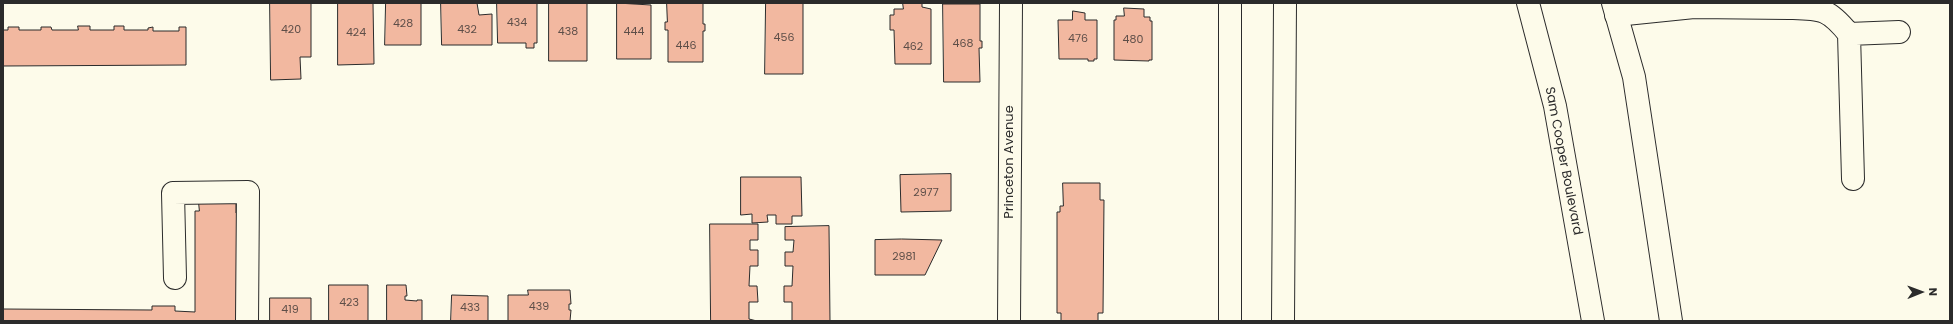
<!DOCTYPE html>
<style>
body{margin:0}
#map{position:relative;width:1953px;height:324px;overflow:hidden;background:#fdfbea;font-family:Poppins,sans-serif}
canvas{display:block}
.frame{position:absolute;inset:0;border:4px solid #2b2b2b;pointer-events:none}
.north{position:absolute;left:1901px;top:272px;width:40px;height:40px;-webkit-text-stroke:3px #fdfbea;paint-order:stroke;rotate:89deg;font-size:11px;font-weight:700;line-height:16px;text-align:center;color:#2b2b2b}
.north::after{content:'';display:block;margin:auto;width:14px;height:18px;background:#2b2b2b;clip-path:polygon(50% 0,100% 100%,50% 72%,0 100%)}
</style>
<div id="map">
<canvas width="1953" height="324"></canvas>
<div class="frame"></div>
<div class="north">N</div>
</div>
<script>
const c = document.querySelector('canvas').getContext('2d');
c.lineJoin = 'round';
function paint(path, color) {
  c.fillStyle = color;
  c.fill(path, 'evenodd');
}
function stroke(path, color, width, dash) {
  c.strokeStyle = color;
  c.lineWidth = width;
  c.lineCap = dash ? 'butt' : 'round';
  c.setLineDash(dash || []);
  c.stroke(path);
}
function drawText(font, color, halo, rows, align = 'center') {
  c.font = font + ' Poppins,sans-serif';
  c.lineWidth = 3;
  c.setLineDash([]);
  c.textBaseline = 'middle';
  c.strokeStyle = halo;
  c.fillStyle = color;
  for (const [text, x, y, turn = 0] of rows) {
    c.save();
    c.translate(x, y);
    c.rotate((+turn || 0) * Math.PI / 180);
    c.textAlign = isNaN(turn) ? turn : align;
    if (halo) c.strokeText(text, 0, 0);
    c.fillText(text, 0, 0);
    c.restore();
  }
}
const building = new Path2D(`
 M 270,3 L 311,3 L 311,57 L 300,57 L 301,79 L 271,80 Z
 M 338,3 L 373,3 L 374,64 L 338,65 Z
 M 386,3 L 421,3 L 421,45 L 385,45 Z
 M 441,3 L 477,3 L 479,15 L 492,14 L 492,45 L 442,45 Z
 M 497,3 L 537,3 L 537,43 L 534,43 L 534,48 L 526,48 L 526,43 L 498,43 Z
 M 549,3 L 587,3 L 587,61 L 549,61 Z
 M 617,3 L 651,5 L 651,59 L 617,59 Z
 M 667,3 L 703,3 L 703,24 L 705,24 L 705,31 L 703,31 L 703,62 L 668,62 L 668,30 L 665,30 L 665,22 L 667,22 Z
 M 766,3 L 803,3 L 803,74 L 765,74 Z
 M 903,3 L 922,3 L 922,7 L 931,9 L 931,64 L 895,64 L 894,30 L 890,30 L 890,15 L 894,15 L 894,9 L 903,9 Z
 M 943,4 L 980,4 L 980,41 L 982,41 L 982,48 L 979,48 L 980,82 L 944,82 Z
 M 1124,8 L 1144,9 L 1144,17 L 1150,17 L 1150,21 L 1152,21 L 1152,60 L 1149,60 L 1149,61 L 1114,60 L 1114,20 L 1116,20 L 1116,16 L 1124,16 Z
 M 1073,11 L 1085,13 L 1085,20 L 1097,20 L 1097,59 L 1094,59 L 1094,61 L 1088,61 L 1088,59 L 1059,59 L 1058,20 L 1072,20 Z
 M 78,26 L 90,26 L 90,30 L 114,30 L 114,26 L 124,26 L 124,30 L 148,30 L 148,28 L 153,27 L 153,31 L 179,31 L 179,27 L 186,27 L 186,65 L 3,66 L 3,30 L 8,30 L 8,27 L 19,27 L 19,30 L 41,30 L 41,27 L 51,27 L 52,30 L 78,30 Z
 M 951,174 L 951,211 L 901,212 L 900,175 Z
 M 741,177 L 801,177 L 802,216 L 792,216 L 792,224 L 776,224 L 776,215 L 767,215 L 768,222 L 752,223 L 752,214 L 741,215 Z
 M 1063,183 L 1100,183 L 1100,200 L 1104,200 L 1103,313 L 1098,313 L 1098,321 L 1061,321 L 1061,313 L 1057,313 L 1057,212 L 1060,212 L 1060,206 L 1063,206 Z
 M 199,203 L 236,203 L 236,213 L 241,213 L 240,321 L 3,321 L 3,309 L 152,310 L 152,306 L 175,306 L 175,311 L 195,312 L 195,211 L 199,211 Z
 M 710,224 L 758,224 L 758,240 L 750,240 L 750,250 L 758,250 L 758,266 L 750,266 L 749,286 L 757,286 L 758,302 L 749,302 L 749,319 L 757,321 L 711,321 Z
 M 829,226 L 830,321 L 792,321 L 792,302 L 784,302 L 784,286 L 792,286 L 793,266 L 785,266 L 785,252 L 793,252 L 794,240 L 785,240 L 785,227 Z
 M 902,239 L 942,240 L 925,275 L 875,275 L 875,240 Z
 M 329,285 L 368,285 L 368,321 L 329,321 Z
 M 387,285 L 406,285 L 407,296 L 405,296 L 405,300 L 417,301 L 417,300 L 422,300 L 422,321 L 387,321 Z
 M 528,290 L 570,290 L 571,304 L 569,304 L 569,310 L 571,310 L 570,321 L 508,321 L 508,295 L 528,295 Z
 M 452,295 L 488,296 L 488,321 L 451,321 Z
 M 270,298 L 311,298 L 311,321 L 270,321 Z`);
paint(building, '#f2b8a0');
stroke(building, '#2b2b2b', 1);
const minor = new Path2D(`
 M 1789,8 C 1822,9 1828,8 1849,34 L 1853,179
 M 1616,15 L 1694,7 L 1789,8 L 1789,3
 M 1849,34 L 1899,32
 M 175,278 L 173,193 L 248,192 L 247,321
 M 1009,321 L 1011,3
 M 1230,321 L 1230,3
 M 1283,321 L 1285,3`);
const major = new Path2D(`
 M 1528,3 L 1555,106 L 1593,321
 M 1613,3 L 1634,77 L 1671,321`);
stroke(minor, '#2b2b2b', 24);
stroke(major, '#2b2b2b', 24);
stroke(minor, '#fdfbea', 22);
stroke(major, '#fdfbea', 22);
drawText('11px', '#5d4e48', null, [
 ["434",517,23],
 ["428",403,24],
 ["420",291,30],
 ["432",467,30],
 ["438",568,32],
 ["444",634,32],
 ["424",356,33],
 ["456",784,38],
 ["476",1078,39],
 ["480",1133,40],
 ["468",963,44],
 ["446",686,46],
 ["462",913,47],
 ["2977",926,193],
 ["2981",904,257],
 ["423",349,303],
 ["439",539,307],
 ["433",470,308],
 ["419",290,310]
]);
drawText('13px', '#2b2b2b', '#fdfbea', [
 ["Sam Cooper Boulevard",1563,161,79],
 ["Princeton Avenue",1010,162,-90]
]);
</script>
